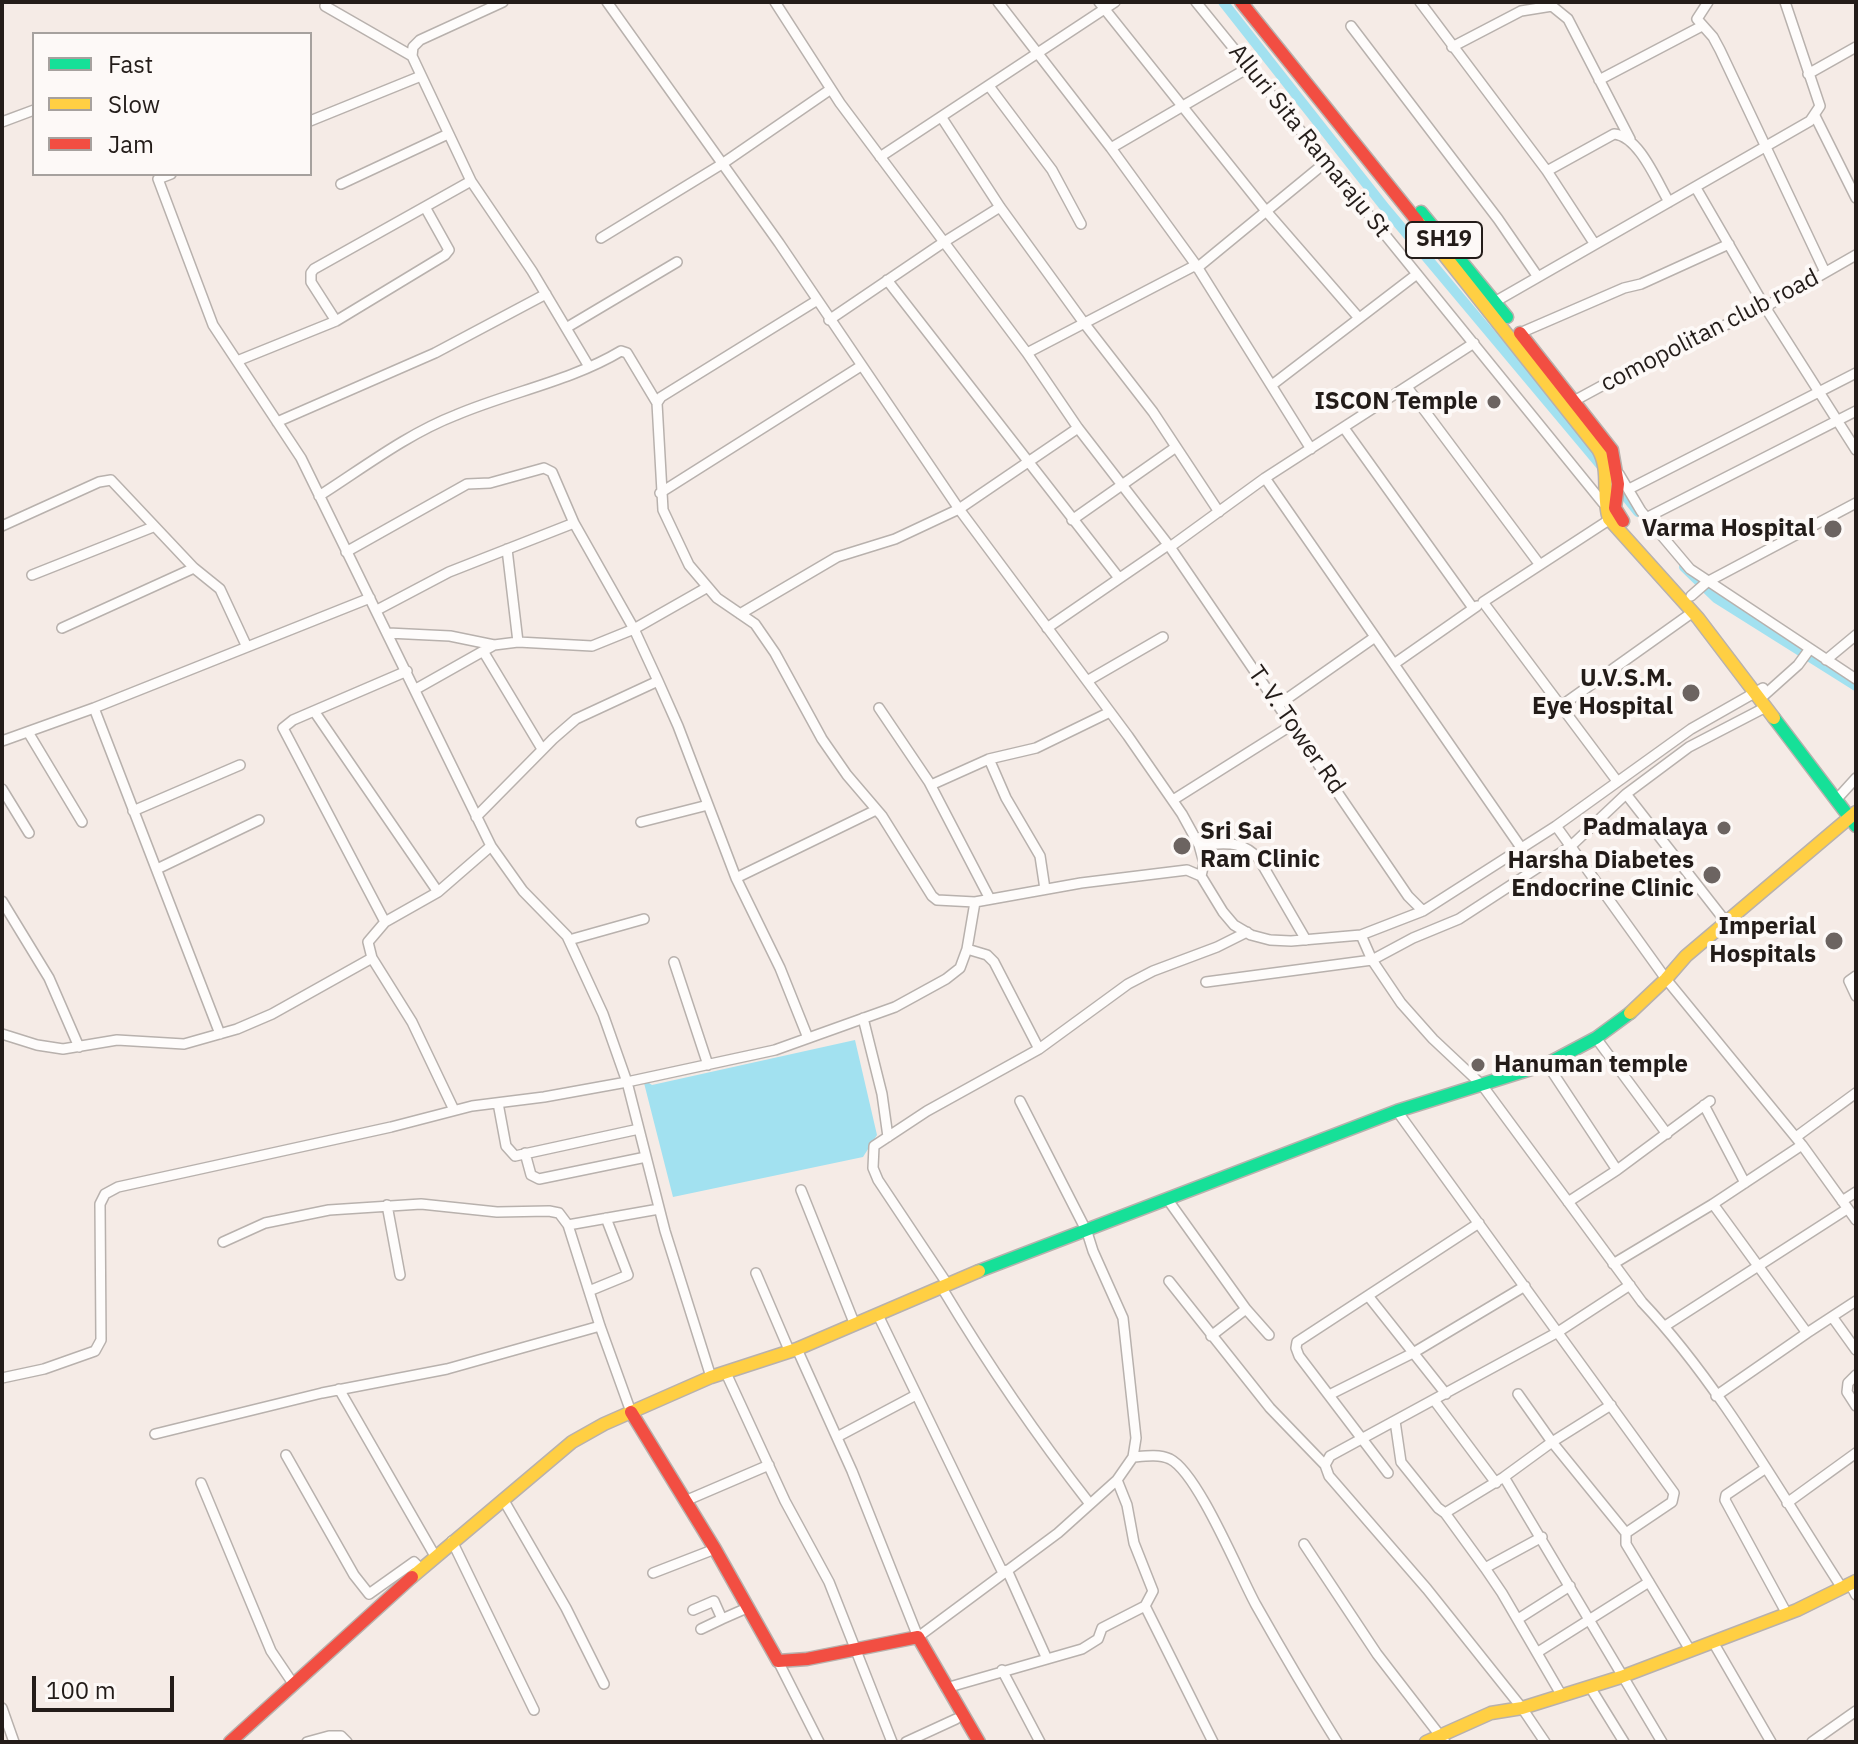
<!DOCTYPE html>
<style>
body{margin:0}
#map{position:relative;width:1858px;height:1744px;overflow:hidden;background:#f5ebe6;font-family:"IBM Plex Sans",sans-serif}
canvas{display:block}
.frame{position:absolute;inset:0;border:4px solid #231c19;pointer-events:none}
.legend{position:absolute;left:32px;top:32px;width:280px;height:144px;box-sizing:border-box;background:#fdf9f7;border:2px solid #a6a19e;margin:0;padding:10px 14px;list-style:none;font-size:24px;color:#231c19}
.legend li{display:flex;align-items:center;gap:16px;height:40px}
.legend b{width:40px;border:2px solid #a6a19e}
.scale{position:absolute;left:32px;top:1676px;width:142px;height:36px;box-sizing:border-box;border:4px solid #231c19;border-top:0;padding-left:10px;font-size:24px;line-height:28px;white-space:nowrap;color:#231c19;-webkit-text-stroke:6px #fdf9f7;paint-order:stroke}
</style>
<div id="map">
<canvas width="1858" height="1744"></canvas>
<div class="frame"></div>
<ul class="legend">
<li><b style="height:10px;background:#16e098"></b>Fast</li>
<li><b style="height:10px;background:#ffcf43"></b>Slow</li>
<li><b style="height:10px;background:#f24e42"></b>Jam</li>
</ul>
<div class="scale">100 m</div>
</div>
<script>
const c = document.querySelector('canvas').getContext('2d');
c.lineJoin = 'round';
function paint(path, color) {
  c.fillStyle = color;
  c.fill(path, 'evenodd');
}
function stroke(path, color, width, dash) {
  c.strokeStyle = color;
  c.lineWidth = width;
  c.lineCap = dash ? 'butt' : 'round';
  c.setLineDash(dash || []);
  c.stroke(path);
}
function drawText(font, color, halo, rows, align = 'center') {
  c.font = font + ' "IBM Plex Sans",sans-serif';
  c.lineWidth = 8;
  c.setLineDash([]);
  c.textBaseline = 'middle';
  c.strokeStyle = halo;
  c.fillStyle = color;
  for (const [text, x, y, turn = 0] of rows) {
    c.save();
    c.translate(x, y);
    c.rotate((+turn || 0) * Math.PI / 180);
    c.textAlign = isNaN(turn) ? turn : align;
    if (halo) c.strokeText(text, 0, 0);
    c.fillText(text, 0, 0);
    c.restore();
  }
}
paint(new Path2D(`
 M 855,1040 L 877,1135 L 863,1157 L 673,1197 L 643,1079 L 652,1085 Z`), '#a2e1f0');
stroke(new Path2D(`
 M 1223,2 L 1386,209 L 1603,468
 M 1616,484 L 1638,512
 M 1684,567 L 1716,598 L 1856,686`), '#a2e1f0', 10);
const street = new Path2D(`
 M 607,2 L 779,243 L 959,509 L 1128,736 L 1182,814 L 1199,845 L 1204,863 L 1201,876
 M 775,2 L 840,103 L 1027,353 L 1078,428 L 1170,547 L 1408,896 L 1423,911
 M 998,2 L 1111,148 L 1196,265 L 1027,353
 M 1099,2 L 1266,211 L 1359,318
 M 1196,2 L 1603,503
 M 1420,2 L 1547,171 L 1594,243
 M 1708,2 L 1697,19 L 1713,37 L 1720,50 L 1825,272
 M 325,6 L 412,56
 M 1351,26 L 1498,219 L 1538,277
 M 1452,47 L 1521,11 L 1552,6 L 1568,19 L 1630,139
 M 1808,74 L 1856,47
 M 1599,80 L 1702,26
 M 989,86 L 1052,170 L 1081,224
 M 1815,116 L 1856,198
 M 942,118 L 1000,207 L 1084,323 L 1153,412 L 1219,512
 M 310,121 L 421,76
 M 2,122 L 34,110
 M 1111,148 L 1248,68
 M 880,157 L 1115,2
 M 1547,171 L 1614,134 C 1639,136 1657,182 1669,202
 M 171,174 L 158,179 L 213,325 L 301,458 L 491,846 L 523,891 L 567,936 L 603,1014 L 627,1082 L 665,1231 L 711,1377
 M 471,181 L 532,271 L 588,365
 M 341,184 L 448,134
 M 1696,188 L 1765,307 L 1856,450
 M 601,238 L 722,164 L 831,89
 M 1196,265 L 1311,449
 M 1197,268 L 1326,162
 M 887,280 L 1119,578
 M 1491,304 L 1810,121 L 1820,106 L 1785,2
 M 829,320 L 944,242 L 1000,207
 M 336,321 L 311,282 L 311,273 L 314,269 L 471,181 L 412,56 L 413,47 L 420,40 L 503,2
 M 566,328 L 677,262
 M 1520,333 L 1624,288 L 1641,284 L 1729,244
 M 237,361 L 336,321 L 445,255 L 449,250 L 425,207
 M 1272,385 L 1417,274
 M 1407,387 L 1540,565
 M 1572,402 L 1655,357 L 1765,307 L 1856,255
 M 657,403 L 661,397 L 816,301
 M 277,422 L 435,353 L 546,294
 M 1344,428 L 1473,608
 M 1619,474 L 1641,511 L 1690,569 L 1856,679
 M 1265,478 L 1522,849
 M 1629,489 L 1856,373
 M 660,493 L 861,366
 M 319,496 C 363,468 407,434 456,415 C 510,392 571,381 621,351 L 627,353 L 657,403 L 663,510 L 689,565 L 717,598 L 755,624 L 775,653 L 822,739 L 847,775 L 882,816 L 932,896 L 937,900 L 975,902 L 1081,883 L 1187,870 L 1201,876 L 1223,912 L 1234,925 L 1251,935 L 1270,940 L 1291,941 L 1361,935 L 1423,911 L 1556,826 L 1691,729 L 1763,688
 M 1612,518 L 1483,602 L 1617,781
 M 1646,518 L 1856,411
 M 1072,520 L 1176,447
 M 2,526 L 99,482 L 111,480 L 194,568 L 220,589 L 246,645
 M 1170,547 L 1265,478 L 1474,343
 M 507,549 L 518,642
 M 346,552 L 467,484 L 490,483 L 544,468 L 552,472 L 574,523
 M 32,575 L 153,527
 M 1691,596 L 1707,582 L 1856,503
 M 377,610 L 449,572 L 574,523 L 634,629 L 658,681 L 678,726 L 736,878 L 780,968 L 808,1038
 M 740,614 L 837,557 L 895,539 L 959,509 L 1078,428
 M 62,628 L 194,568
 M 1047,628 L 1168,545
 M 388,633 L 450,636 L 494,645
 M 483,651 L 542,749
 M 1826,660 L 1856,635
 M 1394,664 L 1477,606
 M 1087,681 L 1163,637
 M 416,689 L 494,645 L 518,642 L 592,646 L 634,629 L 706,588
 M 1760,699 L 1798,665 L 1809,650
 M 1278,705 L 1375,637
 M 1561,706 L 1693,612
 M 94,708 L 220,1034
 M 879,708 L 929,782 L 990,899
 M 314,711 L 438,892
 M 28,732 L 82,822
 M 2,741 L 94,708 L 370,598
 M 989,759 L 1006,798 L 1040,856 L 1045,889
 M 931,785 L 989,759 L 1036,748 L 1110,712
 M 2,789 L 29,833
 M 1626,794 L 1726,922
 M 1173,800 L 1292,725
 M 1836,800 L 1856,778
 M 133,811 L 240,765
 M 476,817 L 553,739 L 576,719 L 658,681
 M 641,822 L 708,805
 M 1556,826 L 1666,979 L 1802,1145 L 1856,1220
 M 1199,845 C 1224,844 1241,839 1259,859 L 1306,940
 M 157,869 L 259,820
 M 736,878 L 876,810
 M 2,901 L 49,978 L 79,1047
 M 385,922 L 283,728 L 293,720 L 407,671
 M 1361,935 L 1372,960 L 1401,1003 L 1433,1039 L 1482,1085 L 1642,1302 C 1719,1383 1781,1494 1842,1588
 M 569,940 L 644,919
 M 967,949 L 987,955 L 994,962 L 1039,1049
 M 674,962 L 708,1065
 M 1856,976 L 1849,981 L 1856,996
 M 1206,982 L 1372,960 L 1413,938 L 1459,919 L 1571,846 L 1626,794 L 1689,747 L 1766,707
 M 863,1018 L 882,1094 L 888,1137
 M 2,1034 L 37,1045 L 63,1049 L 117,1040 L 184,1044 L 237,1029 L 272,1014 L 372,958
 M 1596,1038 L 1667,1134
 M 1547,1064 L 1617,1170
 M 498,1103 L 506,1146 L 515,1156 L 639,1129
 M 1704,1105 L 1745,1183
 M 454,1110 L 412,1022 L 372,958 L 368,942 L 385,922 L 438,892 L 491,846
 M 1397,1111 L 1674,1493 L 1672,1502 L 1626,1533 L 1626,1544 L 1690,1650
 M 1796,1137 L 1856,1093
 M 525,1153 L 531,1175 L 539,1179 L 646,1157
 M 801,1190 L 855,1325
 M 1168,1200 L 1246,1309 L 1211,1336
 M 1842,1201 L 1856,1192
 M 1568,1202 L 1617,1170 L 1710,1101
 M 1713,1204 L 1807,1333 L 1856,1301
 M 387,1205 L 400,1275
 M 568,1225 L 659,1209
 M 223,1242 L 265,1223 L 329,1210 L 421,1204 L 497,1212 L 549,1211 L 559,1213 L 568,1225 L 600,1326 L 631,1412
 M 1613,1264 L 1713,1204 L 1802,1145
 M 756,1273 L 789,1350
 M 1169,1281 L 1270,1408 L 1325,1465
 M 948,1285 L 878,1180 L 873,1168 L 874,1146 L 927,1111 L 1039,1049 L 1128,984 L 1153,971 L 1217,947 L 1247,932
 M 942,1288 C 987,1363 1036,1435 1090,1504
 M 589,1291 L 628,1275 L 606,1218
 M 1369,1297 L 1446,1394
 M 1246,1309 L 1269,1335
 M 878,1315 L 1003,1573
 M 1833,1318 L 1856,1350
 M 1665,1326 L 1847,1209
 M 797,1349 L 852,1471 L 918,1637 L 1058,1533 L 1117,1480 L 1133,1457 L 1136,1438 L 1123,1318 L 1093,1251 L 1087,1232 L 1020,1101
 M 726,1373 L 785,1501 L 829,1582 L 892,1742
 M 1856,1375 L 1848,1383 L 1847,1392 L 1856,1406
 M 2,1378 L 44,1369 L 95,1351 L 101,1340 L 100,1204 L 105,1194 L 118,1187 L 391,1127 L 472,1106 L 544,1097 L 627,1082 L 775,1050 L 895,1007 L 946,979 L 960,968 L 967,949 L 975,902
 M 339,1389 L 435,1556
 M 1331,1394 L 1413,1353 L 1525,1286
 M 1518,1394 L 1552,1442 L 1626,1533
 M 1716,1396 L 1807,1333
 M 1434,1400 L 1496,1483
 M 1395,1421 L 1401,1462 L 1438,1508 L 1445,1513 L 1504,1477 L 1662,1742
 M 155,1434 L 322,1393 L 447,1369 L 600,1326
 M 837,1437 L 916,1395
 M 286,1455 L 354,1575 L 369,1594 L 414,1562 L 420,1568
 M 1133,1457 C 1145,1456 1159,1454 1170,1459 C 1198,1473 1239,1574 1256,1605 C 1282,1651 1309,1697 1337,1742
 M 1766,1468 L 1726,1495 L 1725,1500 L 1787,1614
 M 1388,1473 L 1299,1356 L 1296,1348 L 1297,1342 L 1479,1223
 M 1504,1477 L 1552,1442 L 1611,1405
 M 201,1483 L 271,1651 L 294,1685
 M 503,1499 L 566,1608 L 604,1684
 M 685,1501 L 769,1465
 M 1787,1503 L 1856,1453
 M 1445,1513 L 1485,1568
 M 1542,1537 L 1485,1568 L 1502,1593 L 1562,1696
 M 452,1541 L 534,1710
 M 1304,1544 L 1377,1654 L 1445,1742
 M 1007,1570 L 1047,1659
 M 653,1573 L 715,1549
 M 1850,1584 L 1856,1595
 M 1145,1606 L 1213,1742
 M 693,1610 L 714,1601 L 722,1619 L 747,1608
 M 1518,1619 L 1570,1586
 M 701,1629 L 722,1619
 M 1713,1642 L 1771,1742
 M 1538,1652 L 1649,1582
 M 778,1661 L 819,1742
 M 1002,1670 L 1040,1742
 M 1590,1687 L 1624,1742
 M 946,1688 L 1082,1649 L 1098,1639 L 1102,1628 L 1145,1606 L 1153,1591 L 1134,1543 L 1127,1505 L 1117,1480
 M 2,1708 L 14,1742
 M 307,1742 L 329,1736 L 341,1736 L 347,1742
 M 906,1742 L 956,1719
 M 1545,1742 L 1522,1708 L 1427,1589 L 1329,1476 L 1325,1465 L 1330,1456 L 1558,1332 L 1630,1285
 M 1812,1742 L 1856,1711`);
const fast = new Path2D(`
 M 1421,212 L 1507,317
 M 1774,718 L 1856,826
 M 979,1271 L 1397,1111 L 1547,1064 L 1596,1038 L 1630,1013`);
const slow = new Path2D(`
 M 1418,222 L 1598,449 C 1611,471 1601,495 1609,519 L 1698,618 L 1774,718
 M 1630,1013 L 1666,979 L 1686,956 L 1856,812
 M 412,1577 L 572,1442 L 604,1424 L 711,1377 L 797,1349 L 979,1271
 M 1426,1742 L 1491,1713 L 1522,1708 L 1621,1677 L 1797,1610 L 1856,1581`);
const jam = new Path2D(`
 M 1241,2 L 1418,222
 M 1520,333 L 1612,450 L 1618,484 L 1615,508 L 1623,521
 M 631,1412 L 715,1549 L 778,1661 L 807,1659 L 918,1637 L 979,1742
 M 230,1742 L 412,1577`);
stroke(street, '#b8b1ad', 12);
stroke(fast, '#b8b1ad', 15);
stroke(slow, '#b8b1ad', 15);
stroke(jam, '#b8b1ad', 15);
stroke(street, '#fefcfb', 9);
stroke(fast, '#16e098', 12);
stroke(slow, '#ffcf43', 12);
stroke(jam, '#f24e42', 12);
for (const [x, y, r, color] of [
 [1494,402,8,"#6c6461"],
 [1833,529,10,"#6c6461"],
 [1691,693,10,"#6c6461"],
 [1724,828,8,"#6c6461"],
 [1182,846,10,"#6c6461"],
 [1712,875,10,"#6c6461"],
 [1834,941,10,"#6c6461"],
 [1478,1065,8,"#6c6461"]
]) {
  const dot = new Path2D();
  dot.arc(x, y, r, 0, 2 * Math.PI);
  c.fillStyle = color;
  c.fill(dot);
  stroke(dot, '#fdf9f7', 3);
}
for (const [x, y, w] of [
 [1444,240,76]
]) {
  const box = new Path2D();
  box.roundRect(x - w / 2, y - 18, w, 36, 6);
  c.fillStyle = '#fdf9f7';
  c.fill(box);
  stroke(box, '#231c19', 2);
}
drawText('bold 22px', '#231c19', null, [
 ["SH19",1444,240]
]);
drawText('24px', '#231c19', '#fdf9f7', [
 ["Alluri Sita Ramaraju St",1309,141,51],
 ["comopolitan club road",1710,331,-27],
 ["T. V. Tower Rd",1296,730,55]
]);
drawText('bold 24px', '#231c19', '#fdf9f7', [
 ["ISCON Temple",1478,402],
 ["Varma Hospital",1815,529],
 ["U.V.S.M.",1673,679],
 ["Eye Hospital",1673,707],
 ["Padmalaya",1708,828],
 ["Sri Sai",1200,832,"left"],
 ["Ram Clinic",1200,860,"left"],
 ["Harsha Diabetes",1694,861],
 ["Endocrine Clinic",1694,889],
 ["Imperial",1816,927],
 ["Hospitals",1816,955],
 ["Hanuman temple",1494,1065,"left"]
], 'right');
</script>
